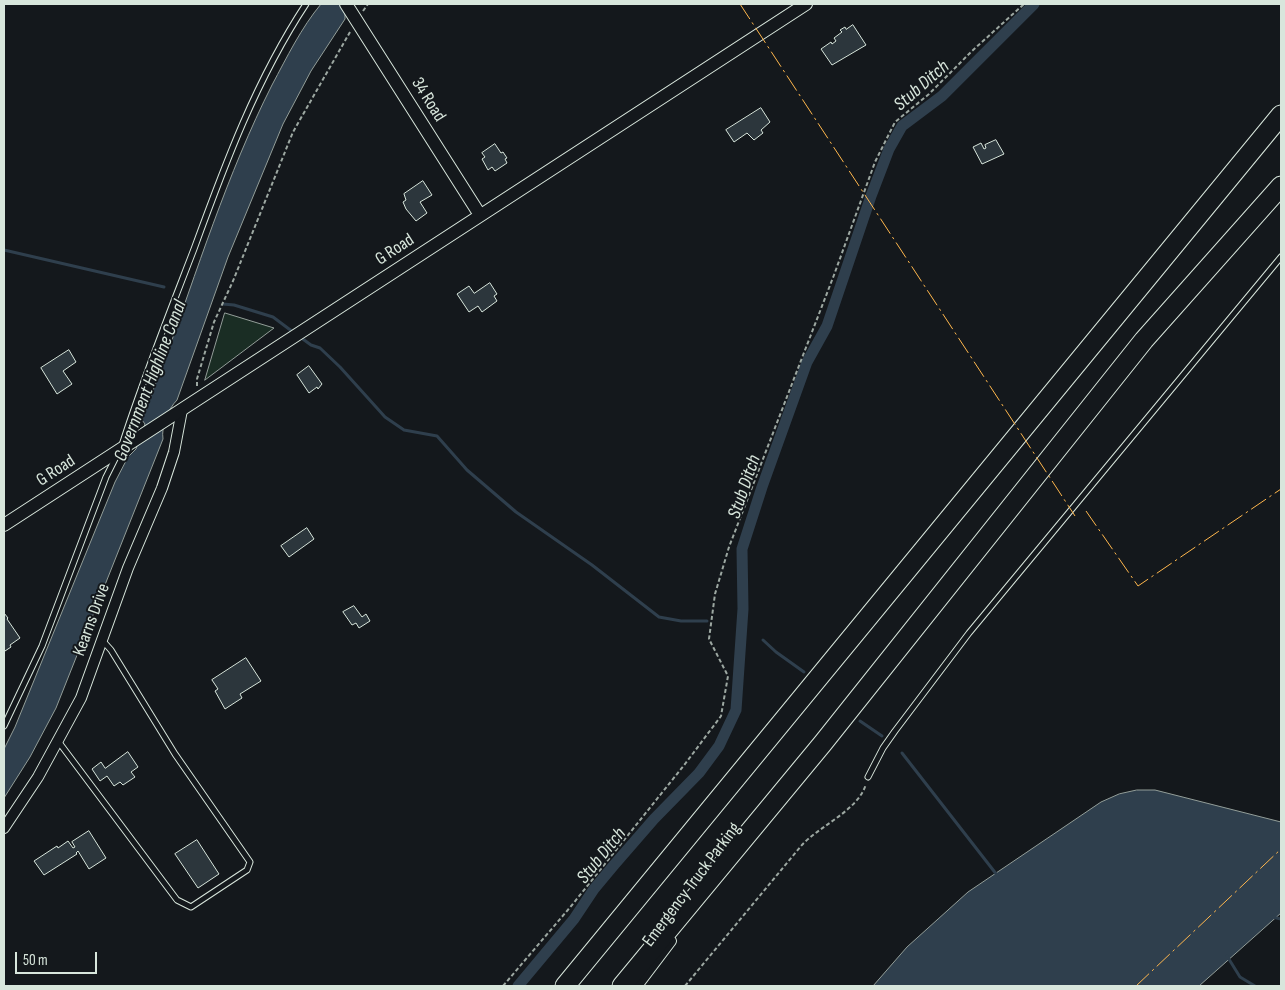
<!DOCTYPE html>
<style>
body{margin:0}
#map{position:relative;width:1285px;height:990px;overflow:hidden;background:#14181c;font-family:"Sofia Sans Condensed",sans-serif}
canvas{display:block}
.frame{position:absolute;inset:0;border:5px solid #d8e6dc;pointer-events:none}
.scale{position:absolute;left:15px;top:952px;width:82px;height:22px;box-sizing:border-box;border:2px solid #d8e6dc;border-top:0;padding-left:6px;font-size:15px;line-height:18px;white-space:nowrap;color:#d8e6dc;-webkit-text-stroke:4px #14181c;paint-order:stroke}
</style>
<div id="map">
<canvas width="1285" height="990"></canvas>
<div class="frame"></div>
<div class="scale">50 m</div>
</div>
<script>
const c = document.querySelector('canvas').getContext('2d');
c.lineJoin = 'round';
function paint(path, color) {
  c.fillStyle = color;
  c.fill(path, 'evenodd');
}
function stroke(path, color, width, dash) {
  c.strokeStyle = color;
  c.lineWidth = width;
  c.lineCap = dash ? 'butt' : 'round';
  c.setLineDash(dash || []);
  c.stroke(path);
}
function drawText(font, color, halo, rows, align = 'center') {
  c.font = font + ' "Sofia Sans Condensed",sans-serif';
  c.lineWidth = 4;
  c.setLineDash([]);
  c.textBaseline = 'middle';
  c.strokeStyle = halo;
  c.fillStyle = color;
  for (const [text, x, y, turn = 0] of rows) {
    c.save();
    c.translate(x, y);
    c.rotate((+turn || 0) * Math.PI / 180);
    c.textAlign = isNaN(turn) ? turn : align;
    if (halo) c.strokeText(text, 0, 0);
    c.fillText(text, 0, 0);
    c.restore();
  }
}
const green = new Path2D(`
 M 225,313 L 274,328 L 205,380 Z`);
paint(green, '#1a2d24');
stroke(green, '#939e99', 1);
const water = new Path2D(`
 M 321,4 L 353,4 L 345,13 L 345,19 L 311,71 L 283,124 L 228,257 L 177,400 C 168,409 161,427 163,439 L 56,708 L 30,757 L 4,798 L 4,749 L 15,727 L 115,482 L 128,457 L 136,449 L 145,424 L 142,420 L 158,377 L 155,376 L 160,364 L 163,365 C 197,271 227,174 272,85 C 287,57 301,28 321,4 Z
 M 1137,790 L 1155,790 L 1281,822 L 1281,913 L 1199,986 L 873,986 L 907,947 L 968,892 L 1101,802 L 1119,794 Z`);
paint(water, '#2f3f4d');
stroke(water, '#939e99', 1);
stroke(new Path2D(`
 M 4,250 L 164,287
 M 223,304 L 234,305 L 273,317 L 293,332
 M 300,337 L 311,345 L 320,348 L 340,367 L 385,417 L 404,430 L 437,436 L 467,470 L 516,512 L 592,565 L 659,617 L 681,621 L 707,621
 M 763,640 L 776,652 L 804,672
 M 860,721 L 882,736
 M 902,753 L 997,875
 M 1272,917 L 1281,919
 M 1227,956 L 1240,977 L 1255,986`), '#2f3f4d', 3);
stroke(new Path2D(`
 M 518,986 L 574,919 L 594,889 L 614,865 L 654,819 L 699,773 L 719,746 L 736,710 L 743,609 L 742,549 L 762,487 L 807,362 L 827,326 L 871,196 L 889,149 L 902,126 L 942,96 L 1034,4`), '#2f3f4d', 11);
const building = new Path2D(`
 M 853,25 L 866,45 L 832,65 L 821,49 L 831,42 L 832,44 L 836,41 L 834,38 L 842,32 L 840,30 L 845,27 L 846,29 Z
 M 761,108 L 770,122 L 761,130 L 763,133 L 754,140 L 747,133 L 734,142 L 726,130 Z
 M 996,140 L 1004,154 L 982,164 L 973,147 L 981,143 L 984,149 L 986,148 L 985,145 Z
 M 495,144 L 501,153 L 503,152 L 507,158 L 505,159 L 507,163 L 495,171 L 492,167 L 488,170 L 482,159 L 485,157 L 482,153 Z
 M 423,181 L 432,195 L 420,202 L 427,213 L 416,221 L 406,209 L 403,202 L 406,200 L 404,194 Z
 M 490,283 L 497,294 L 494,296 L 497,301 L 482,312 L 478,306 L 469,312 L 457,294 L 469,286 L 474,293 Z
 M 69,350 L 76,362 L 63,371 L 72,384 L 57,394 L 41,368 Z
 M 309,366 L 322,384 L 318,389 L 317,387 L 309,393 L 297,375 Z
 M 307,528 L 314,539 L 289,557 L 281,546 Z
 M 354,606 L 362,617 L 366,614 L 370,621 L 359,628 L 356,623 L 352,625 L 343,612 Z
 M 4,613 L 8,618 L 7,619 L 20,638 L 10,645 L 11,647 L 5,651 L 4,649 Z
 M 246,658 L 261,681 L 240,694 L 242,698 L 225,709 L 215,691 L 218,689 L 212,680 Z
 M 128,752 L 138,767 L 131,772 L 135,777 L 123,785 L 120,782 L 114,786 L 107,776 L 100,781 L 92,769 L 101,762 L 105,768 Z
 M 89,831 L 106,858 L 89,869 L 78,851 L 76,853 L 77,854 L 44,875 L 34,861 L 57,846 L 58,848 L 68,841 L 73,848 L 75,847 L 72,842 Z
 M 197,840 L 219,874 L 198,888 L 175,854 Z`);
paint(building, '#2c363c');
stroke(building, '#d8e6dc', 1);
const service = new Path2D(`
 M 122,445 C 143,379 169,314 194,249 C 225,164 256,80 306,4
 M 4,726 L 42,646 L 106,477 L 117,455
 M 58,741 L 177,900 L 191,907 L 247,870 L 250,862 L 175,754 L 111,650 L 102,640
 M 868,777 L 883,748 L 895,731 L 969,633 L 1281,257`);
const minor = new Path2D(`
 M 4,828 L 38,777 L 81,698 L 128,568 L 162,488 L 174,452 L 182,410
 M 637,986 L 671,941`);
const tertiary = new Path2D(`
 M 346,4 L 480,215
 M 4,525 L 806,4`);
const motorway = new Path2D(`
 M 565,986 L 1281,115
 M 622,986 L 823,743 L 1144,340 L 1281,186`);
stroke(service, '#d8e6dc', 7);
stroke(minor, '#d8e6dc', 12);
stroke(tertiary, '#d8e6dc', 14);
stroke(motorway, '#d8e6dc', 21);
stroke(new Path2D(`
 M 363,11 L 368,4
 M 197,386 L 197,379 L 214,322 L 233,281 L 293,132 L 350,32
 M 503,986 L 572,905 L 685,764 L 721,716 L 728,676 L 709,639 L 715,594 L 729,547 L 834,275 L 875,162 L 895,122 L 929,94 L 972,51 L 1024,4
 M 685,986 L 801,846 C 820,825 858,811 866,784`), '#9da8a2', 2, [4, 2.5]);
stroke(service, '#14181c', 5);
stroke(minor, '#14181c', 10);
stroke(tertiary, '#14181c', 12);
stroke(motorway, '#14181c', 19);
stroke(new Path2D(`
 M 740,4 L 1075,516
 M 1086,511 L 1138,586 L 1281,489
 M 1136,986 L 1281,849`), '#ffb74d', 1, [18, 4, 2.5, 4]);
drawText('18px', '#d8e6dc', '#14181c', [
 ["34 Road",428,100,58],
 ["G Road",395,250,-33],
 ["G Road",56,471,-33],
 ["Kearns Drive",92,620,-70],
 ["Emergency Truck Parking",692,885,-53]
]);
drawText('italic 19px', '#d8e6dc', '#14181c', [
 ["Stub Ditch",922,86,-41],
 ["Government Highline Canal",151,381,-69],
 ["Stub Ditch",745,487,-71],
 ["Stub Ditch",602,856,-51]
]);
</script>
